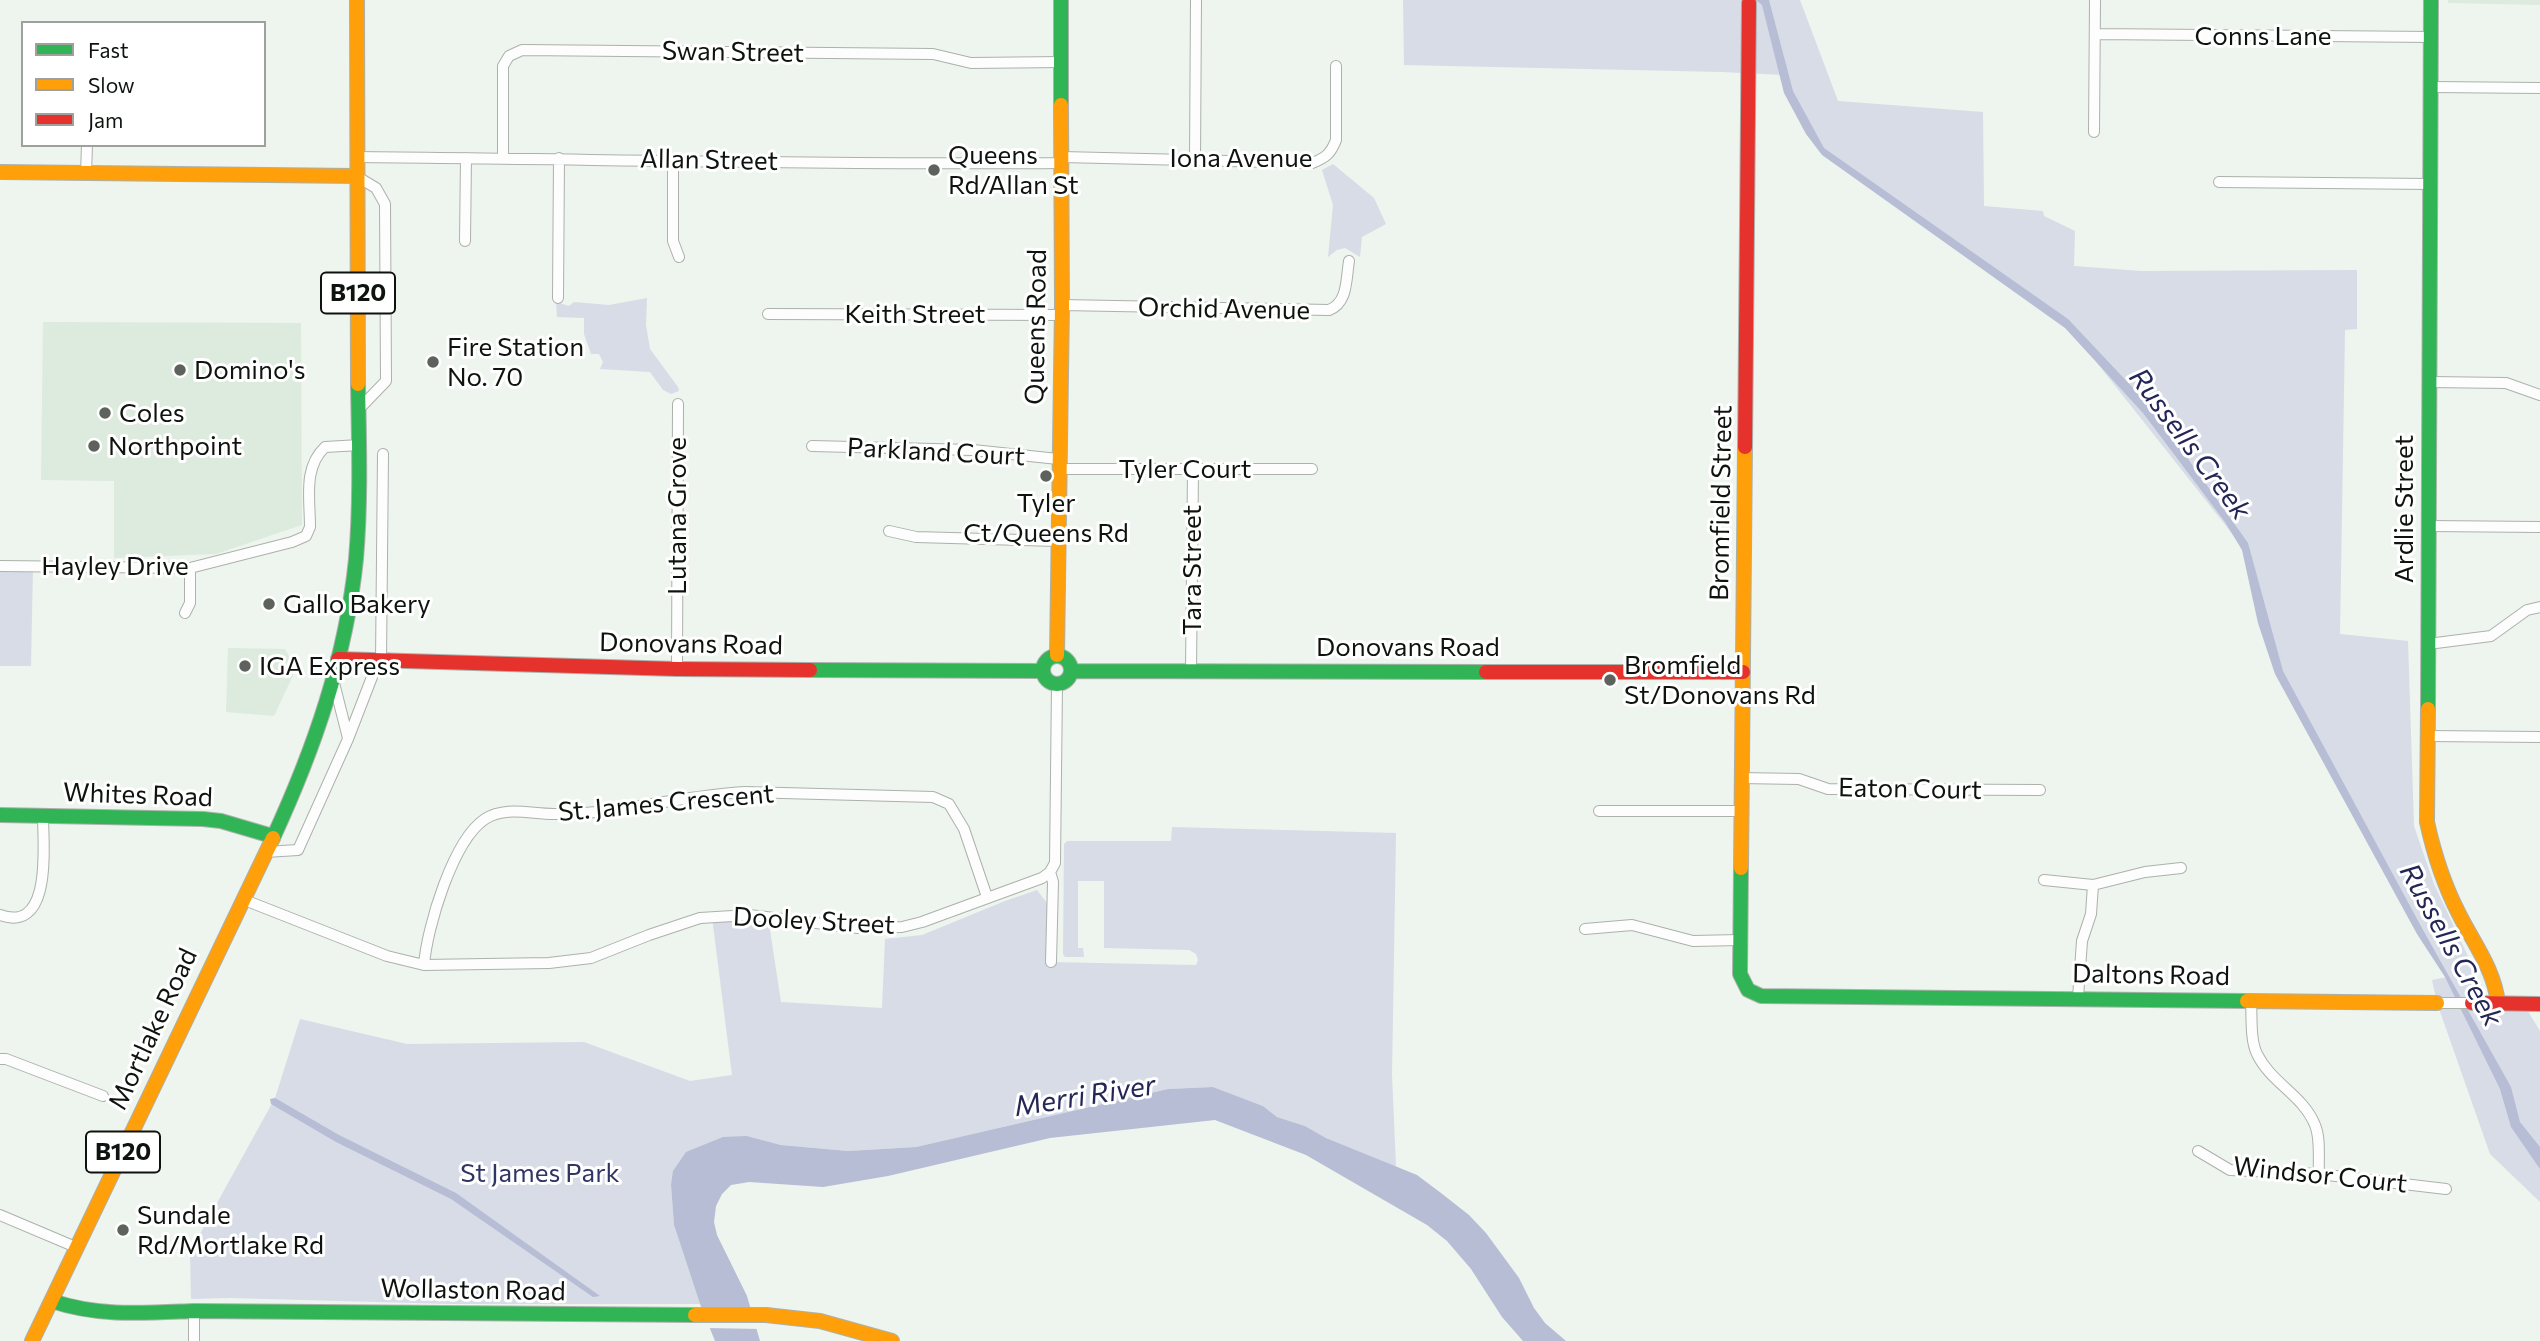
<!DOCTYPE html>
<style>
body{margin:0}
#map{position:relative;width:2540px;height:1341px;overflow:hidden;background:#eef4ee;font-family:Commissioner,sans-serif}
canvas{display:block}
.legend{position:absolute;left:21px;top:21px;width:245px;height:126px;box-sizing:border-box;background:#fff;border:2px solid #9fa19f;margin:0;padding:9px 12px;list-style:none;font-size:21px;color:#0f130f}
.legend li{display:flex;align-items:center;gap:14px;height:35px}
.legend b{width:35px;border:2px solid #9fa19f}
</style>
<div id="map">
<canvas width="2540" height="1341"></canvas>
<ul class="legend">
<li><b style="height:9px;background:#30b455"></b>Fast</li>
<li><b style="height:9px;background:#ff9f0a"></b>Slow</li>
<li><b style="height:9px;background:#e5322d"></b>Jam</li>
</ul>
</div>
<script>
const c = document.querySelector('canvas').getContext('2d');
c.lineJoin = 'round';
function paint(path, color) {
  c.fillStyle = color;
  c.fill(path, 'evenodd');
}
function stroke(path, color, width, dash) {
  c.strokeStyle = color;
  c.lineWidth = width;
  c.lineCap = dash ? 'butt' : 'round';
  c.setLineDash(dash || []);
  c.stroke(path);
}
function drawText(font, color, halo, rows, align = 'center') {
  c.font = font + ' Commissioner,sans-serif';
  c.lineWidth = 6;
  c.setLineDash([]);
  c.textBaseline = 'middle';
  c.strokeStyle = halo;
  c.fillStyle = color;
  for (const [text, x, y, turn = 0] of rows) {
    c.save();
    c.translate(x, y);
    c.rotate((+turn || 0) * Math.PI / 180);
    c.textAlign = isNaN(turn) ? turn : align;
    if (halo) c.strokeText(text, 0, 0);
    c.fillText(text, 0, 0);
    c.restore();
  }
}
paint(new Path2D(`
 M 2448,0 L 2540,0 L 2540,5 L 2448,3 Z
 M 43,322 L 301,323 L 302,525 L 216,554 L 114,558 L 114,481 L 41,480 Z
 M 228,648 L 285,649 L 296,669 L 274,716 L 226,712 Z`), '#ddeade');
paint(new Path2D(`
 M 1403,0 L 1800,0 L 1838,101 L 1983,112 L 1984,206 L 2043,211 L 2044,216 L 2075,231 L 2074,266 L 2141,271 L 2357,270 L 2357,329 L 2345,330 L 2340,634 L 2408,641 L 2414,826 L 2434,884 L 2490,1003 L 2523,1003 L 2540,1031 L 2540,1202 L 2490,1154 L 2437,1003 L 2432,980 L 2447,977 L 2279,673 L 2245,550 L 2067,325 L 1824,152 L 1784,75 L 1722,72 L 1404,65 Z
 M 1333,164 L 1374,198 L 1386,224 L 1362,237 L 1360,257 L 1345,248 L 1337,250 L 1328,257 L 1333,205 L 1322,170 Z
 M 647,298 L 646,325 L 650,349 L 678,387 L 679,391 L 671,394 L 663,390 L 650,372 L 600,369 L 603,362 L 599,354 L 591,354 L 584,334 L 584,318 L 557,317 L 556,302 L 569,306 L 574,302 L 609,305 Z
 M 0,566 L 33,566 L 31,666 L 0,666 Z
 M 1172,827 L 1396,833 L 1392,1075 L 1396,1167 L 1326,1138 L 1305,1126 L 1277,1117 L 1263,1106 L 1213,1087 L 1168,1089 L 916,1147 L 848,1151 L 781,1145 L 747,1136 L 671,1185 L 674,1225 L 700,1304 L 451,1304 L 230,1298 L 191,1299 L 190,1252 L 275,1098 L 300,1019 L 407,1044 L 584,1042 L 690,1081 L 732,1075 L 712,917 L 768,917 L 781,1002 L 882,1008 L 885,939 L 922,935 L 1005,901 L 1037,890 L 1047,903 L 1048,962 L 1196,965 L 1198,960 L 1196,954 L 1189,950 L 1104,948 L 1104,881 L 1078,881 L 1078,948 L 1083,948 L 1084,957 L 1065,957 L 1063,954 L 1064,844 L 1067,841 L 1171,841 Z`), '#d7dce7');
paint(new Path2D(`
 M 1756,0 L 1769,0 L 1793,91 L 1824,148 L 2068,319 L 2151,407 L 2248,543 L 2283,671 L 2423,930 L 2511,1087 L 2520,1122 L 2540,1147 L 2540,1169 L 2511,1127 L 2500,1089 L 2445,977 L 2417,934 L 2275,674 L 2258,623 L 2242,550 L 2225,522 L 2143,413 L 2065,328 L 1822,155 L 1806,134 L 1784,93 L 1762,5 Z
 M 1213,1087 L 1263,1106 L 1277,1117 L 1305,1126 L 1326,1138 L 1417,1175 L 1441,1193 L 1469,1215 L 1486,1233 L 1519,1278 L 1534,1308 L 1545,1323 L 1566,1341 L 1523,1341 L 1502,1317 L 1471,1269 L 1447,1241 L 1427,1225 L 1306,1155 L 1215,1120 L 1050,1138 L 888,1176 L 823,1187 L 749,1182 L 731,1185 L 722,1194 L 716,1206 L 714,1222 L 717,1235 L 747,1296 L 760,1341 L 715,1341 L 700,1304 L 674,1225 L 671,1185 L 673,1171 L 686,1152 L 723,1137 L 747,1136 L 781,1145 L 848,1151 L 916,1147 L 1168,1089 Z
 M 275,1098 L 339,1135 L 456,1193 L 600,1296 L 593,1297 L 451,1199 L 336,1142 L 271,1104 L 270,1099 Z`), '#b7bdd4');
paint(new Path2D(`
 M 699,1311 L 755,1311 L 760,1329 L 706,1328 Z`), '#eef4ee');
const street = new Path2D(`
 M 2095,34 L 2431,37
 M 2432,87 L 2540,88
 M 2094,132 L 2095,0
 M 356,157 C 591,159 826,165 1061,163
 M 503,157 L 503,66 L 509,56 L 522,50 L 933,54 L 971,63 L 1061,62
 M 1062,157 L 1312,163 C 1326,158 1331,153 1336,140 L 1336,66
 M 673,159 L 673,241 L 679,257
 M 1195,159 L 1196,0
 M 86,174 L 87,145
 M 356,176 L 376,188 L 385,204 L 386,381 L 359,409
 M 2219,182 L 2431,184
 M 465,241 L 466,158
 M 558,298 L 559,158
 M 1062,305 L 1329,310 C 1348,303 1346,279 1349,261
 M 768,314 L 1062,315
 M 2430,382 L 2506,383 L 2540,395
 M 812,446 L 973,450 L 1058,459
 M 1059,469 L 1312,469
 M 2429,526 L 2540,527
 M 889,531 L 916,537 L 1057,541
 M 0,566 L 190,568 L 292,542 L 306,536 L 310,527 C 310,498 303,468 325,447 L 360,445
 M 185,613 L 190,603 L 190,568
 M 2428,644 L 2491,636 L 2527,610 L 2540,607
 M 381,661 L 383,454
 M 677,669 L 678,404
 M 1191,671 L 1193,470
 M 334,683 L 348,738
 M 2427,736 L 2540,737
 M 1740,778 L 1799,779 L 1828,789 L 2040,790
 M 1599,811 L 1740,811
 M 265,852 L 298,850 L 348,739 L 372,677
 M 1050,872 L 1053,882 L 1051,962
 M 2044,880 L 2093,885 L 2145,872 L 2181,868
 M 242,899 L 387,956 L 424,965 L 549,963 L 591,958 L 649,935 L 700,918 L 749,915 L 858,928 L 902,927 L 922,922 L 1042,878 L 1050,872 L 1055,863 L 1057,685
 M 0,915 C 53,934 43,844 43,816
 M 1585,929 L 1632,925 L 1693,941 L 1740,940
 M 424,965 C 427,927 453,840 485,819 C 505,806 531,814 553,814 C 618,815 681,795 745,792 L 933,797 L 949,804 L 964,829 L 987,897
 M 2078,998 L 2082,941 L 2091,914 L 2093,885
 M 2251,1000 C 2252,1016 2250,1040 2257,1054 C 2271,1083 2303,1095 2315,1125 C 2321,1139 2318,1159 2319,1174
 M 2437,1003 L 2472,1003
 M 0,1059 L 6,1059 L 103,1096
 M 2198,1151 L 2230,1170 L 2319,1174 L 2446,1189
 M 0,1215 L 78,1248
 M 194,1311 L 194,1341`);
const fast = new Path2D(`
 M 1061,0 L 1061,105
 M1043 670a14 14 0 1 1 28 0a14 14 0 1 1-28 0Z
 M 810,670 L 1043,671
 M 1072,671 L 1486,672
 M 2428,709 L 2431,0
 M 0,815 L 203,819 L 221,821 L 272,836
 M 273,838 C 314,749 346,658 356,559 C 361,501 359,442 358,384
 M 1741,868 L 1740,974 L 1748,990 L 1761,996 L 2247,1001
 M 52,1301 C 99,1317 145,1313 194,1311 L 695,1315`);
const slow = new Path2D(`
 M 357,0 L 358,384
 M 0,172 L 356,176
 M 1057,655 L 1062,305 L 1061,105
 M 2428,709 L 2427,822 C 2434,854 2444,885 2459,914 C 2474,944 2494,969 2498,1003
 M 1741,868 L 1745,447
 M 2247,1001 L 2437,1003
 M 695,1315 L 766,1315 L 820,1321 L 892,1341
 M 32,1341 L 273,838`);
const jam = new Path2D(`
 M 1745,447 L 1749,3
 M 338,659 L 677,669 L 810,670
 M 1486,672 L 1743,672
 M 2472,1003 L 2540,1004`);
stroke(street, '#acb1ac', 12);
stroke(fast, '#acb1ac', 16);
stroke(slow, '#acb1ac', 16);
stroke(jam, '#acb1ac', 16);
stroke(street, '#fcfdfc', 10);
stroke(fast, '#30b455', 14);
stroke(slow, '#ff9f0a', 14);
stroke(jam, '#e5322d', 14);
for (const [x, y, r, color] of [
 [934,170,7,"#5d625d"],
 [433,362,7,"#5d625d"],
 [180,370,7,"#5d625d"],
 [105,413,7,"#5d625d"],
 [94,446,7,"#5d625d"],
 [1046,476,7,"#5d625d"],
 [269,604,7,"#5d625d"],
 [245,666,7,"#5d625d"],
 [1610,680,7,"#5d625d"],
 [123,1230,7,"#5d625d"]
]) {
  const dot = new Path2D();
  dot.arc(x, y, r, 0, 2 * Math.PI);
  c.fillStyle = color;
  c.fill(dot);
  stroke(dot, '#fff', 2.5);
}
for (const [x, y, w] of [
 [358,293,74],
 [123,1152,74]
]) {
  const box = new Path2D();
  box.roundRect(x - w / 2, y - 20.5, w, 41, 5);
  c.fillStyle = '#fff';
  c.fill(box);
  stroke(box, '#0f130f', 2);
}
drawText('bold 24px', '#0f130f', null, [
 ["B120",358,293],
 ["B120",123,1152]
]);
drawText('26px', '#0f130f', '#fff', [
 ["Conns Lane",2263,36],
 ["Swan Street",733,52,1],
 ["Iona Avenue",1241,158],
 ["Allan Street",709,160,1],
 ["Orchid Avenue",1224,309,1],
 ["Keith Street",915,314],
 ["Queens Road",1036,327,-89],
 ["Parkland Court",936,452,3],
 ["Tyler Court",1185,469],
 ["Bromfield Street",1721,503,-89],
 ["Ardlie Street",2404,509,-90],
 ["Lutana Grove",677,516,-90],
 ["Hayley Drive",115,566],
 ["Tara Street",1192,570,-90],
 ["Donovans Road",691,644,1],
 ["Donovans Road",1408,647],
 ["Eaton Court",1910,789,1],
 ["Whites Road",138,795,2],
 ["St. James Crescent",666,803,-5],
 ["Dooley Street",814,921,3],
 ["Daltons Road",2151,975,1],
 ["Mortlake Road",153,1029,-65],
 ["Windsor Court",2320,1175,6],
 ["Wollaston Road",473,1290,1]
]);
drawText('26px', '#0f130f', '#fff', [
 ["Queens",948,155],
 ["Rd/Allan St",948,185],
 ["Fire Station",447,347],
 ["No. 70",447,377],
 ["Domino's",194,370],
 ["Coles",119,413],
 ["Northpoint",108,446],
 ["Tyler",1046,503,"center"],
 ["Ct/Queens Rd",1046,533,"center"],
 ["Gallo Bakery",283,604],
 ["Bromfield",1624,665],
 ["St/Donovans Rd",1624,695],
 ["IGA Express",259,666],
 ["Sundale",137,1215],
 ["Rd/Mortlake Rd",137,1245]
], 'left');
drawText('26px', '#303564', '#fff', [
 ["St James Park",540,1173]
]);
drawText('italic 28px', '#242756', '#fff', [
 ["Russells Creek",2190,444,53],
 ["Russells Creek",2451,945,61],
 ["Merri River",1085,1096,-9]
]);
</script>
